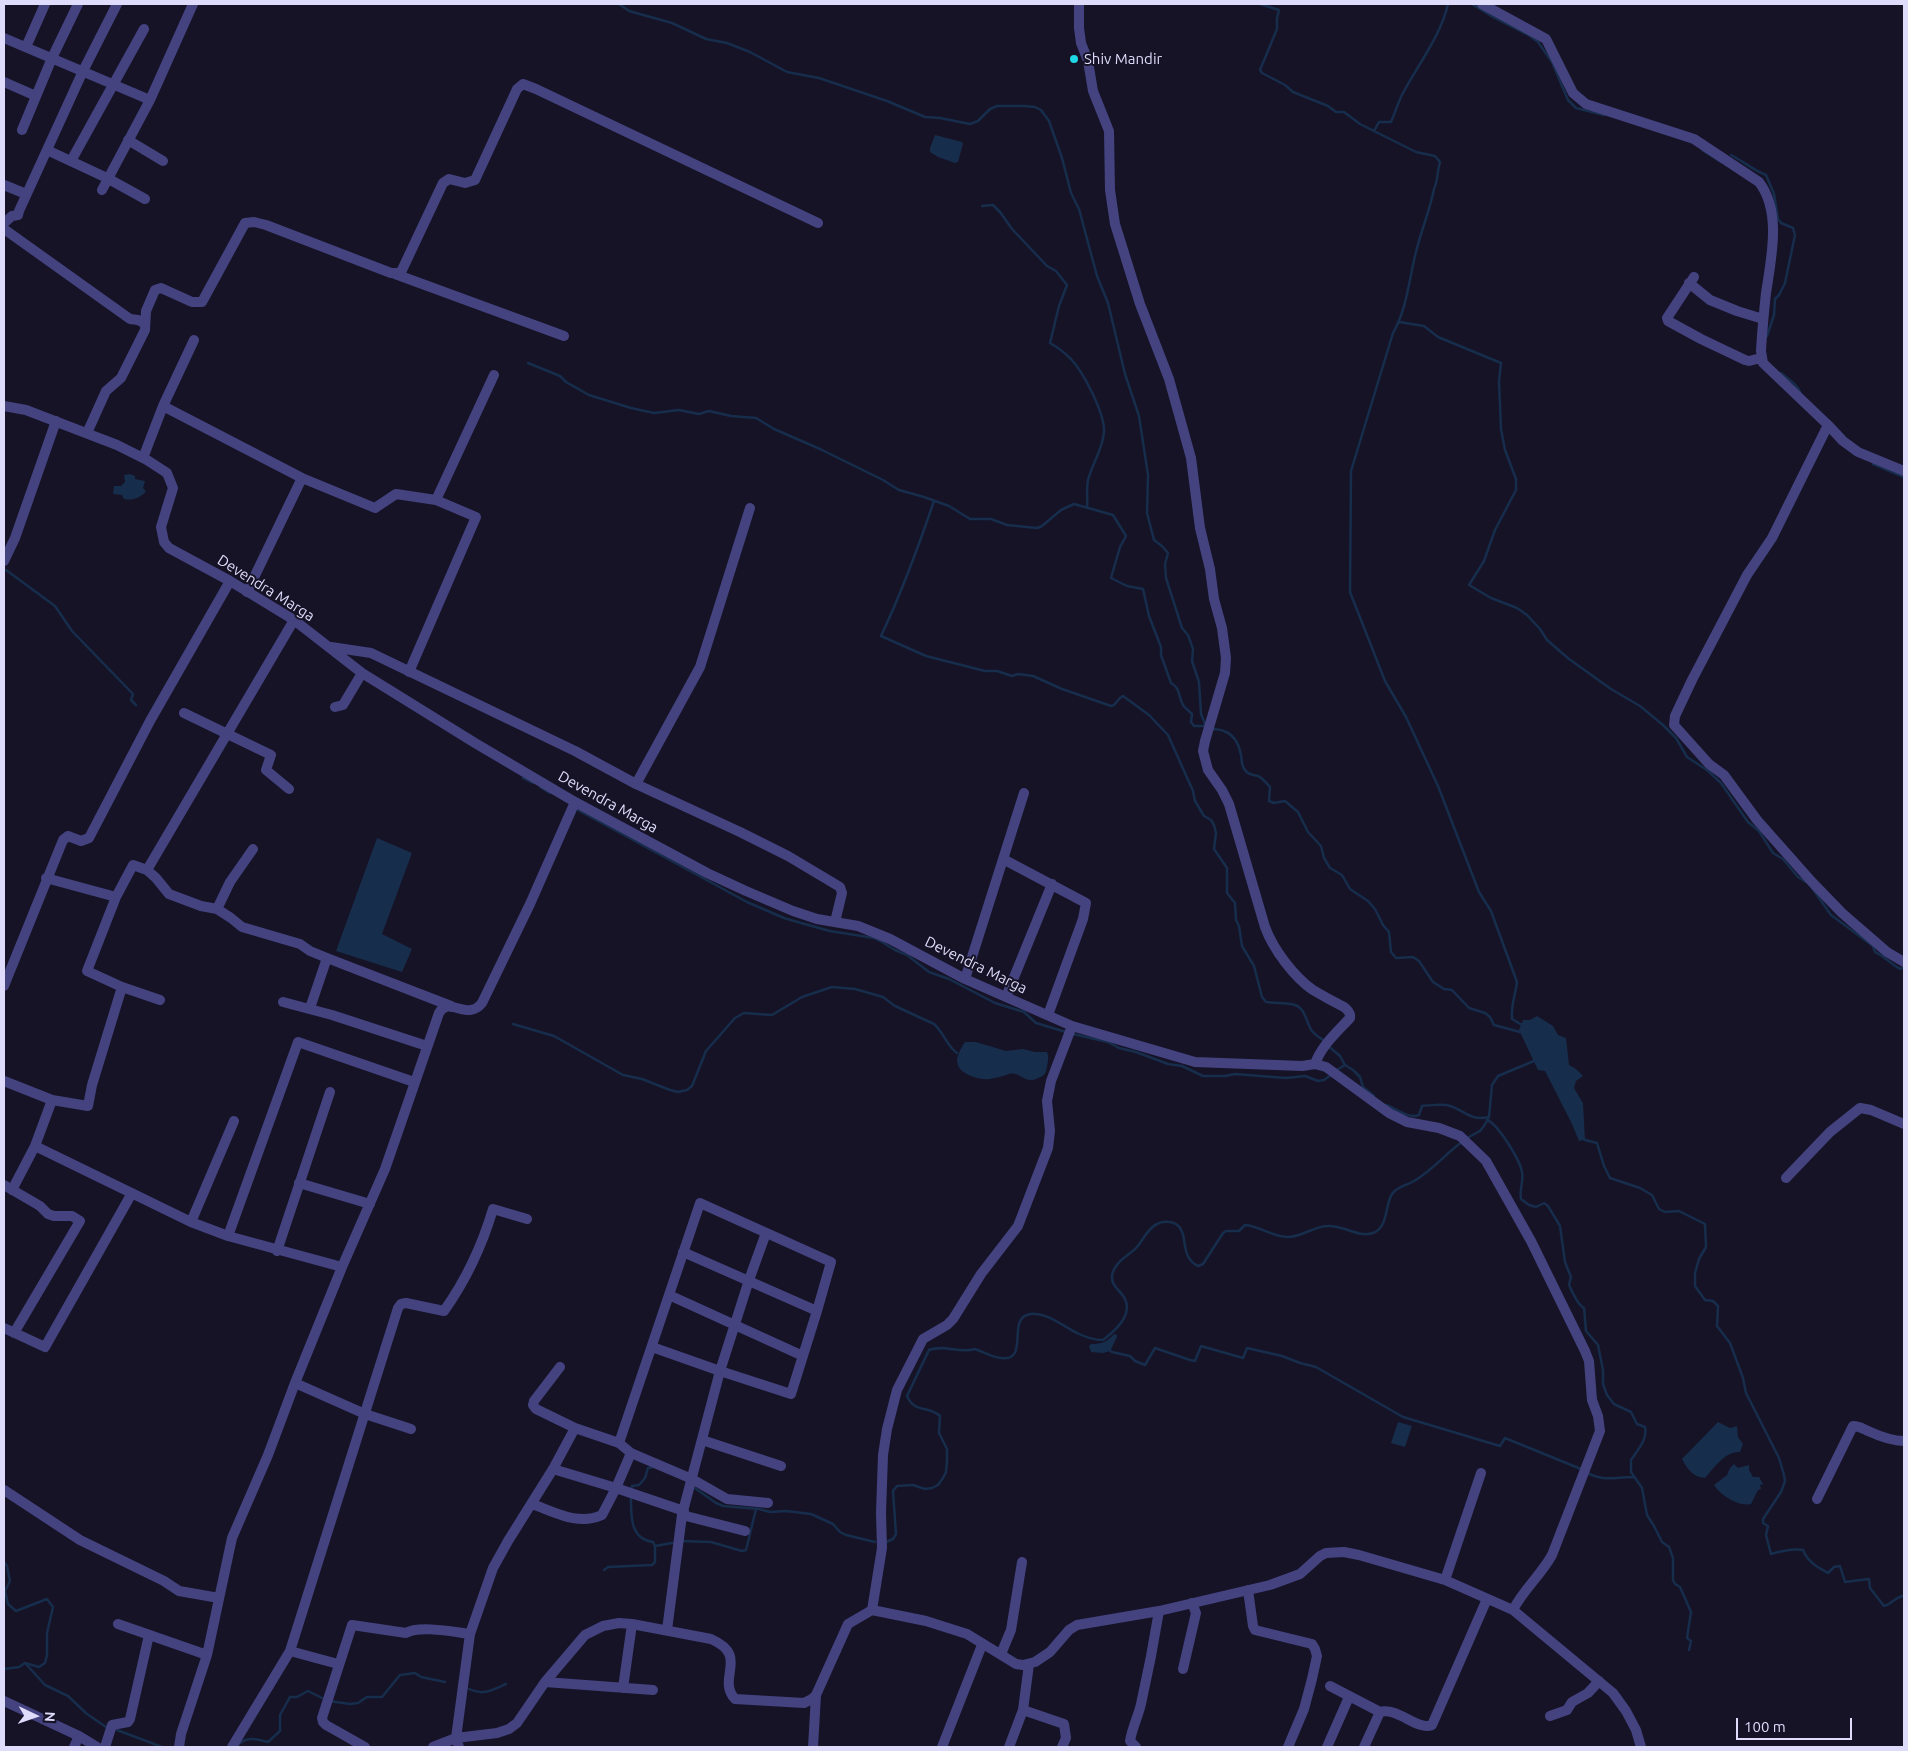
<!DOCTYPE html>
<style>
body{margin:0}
#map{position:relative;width:1908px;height:1751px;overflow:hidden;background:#161327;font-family:Ubuntu,sans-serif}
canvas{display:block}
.frame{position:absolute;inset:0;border:5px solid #dfdcfb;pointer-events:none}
.north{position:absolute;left:10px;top:1691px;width:50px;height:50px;-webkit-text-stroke:4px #161327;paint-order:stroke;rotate:93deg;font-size:14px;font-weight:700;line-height:20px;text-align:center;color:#dfdcfb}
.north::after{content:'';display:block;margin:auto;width:18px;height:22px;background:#dfdcfb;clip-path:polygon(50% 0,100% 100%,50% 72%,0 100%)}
.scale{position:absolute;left:1736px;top:1718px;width:116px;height:22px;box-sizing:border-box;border:2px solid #dfdcfb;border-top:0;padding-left:6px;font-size:15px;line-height:18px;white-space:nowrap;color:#dfdcfb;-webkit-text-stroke:4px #161327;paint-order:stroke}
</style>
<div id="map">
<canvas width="1908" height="1751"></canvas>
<div class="frame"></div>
<div class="north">N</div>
<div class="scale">100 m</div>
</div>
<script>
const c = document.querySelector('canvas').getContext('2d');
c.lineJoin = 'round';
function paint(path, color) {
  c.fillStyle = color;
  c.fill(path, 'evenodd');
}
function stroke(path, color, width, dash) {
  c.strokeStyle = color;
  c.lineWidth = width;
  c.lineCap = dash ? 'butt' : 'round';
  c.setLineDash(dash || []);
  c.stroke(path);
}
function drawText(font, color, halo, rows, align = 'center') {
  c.font = font + ' Ubuntu,sans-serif';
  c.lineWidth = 4;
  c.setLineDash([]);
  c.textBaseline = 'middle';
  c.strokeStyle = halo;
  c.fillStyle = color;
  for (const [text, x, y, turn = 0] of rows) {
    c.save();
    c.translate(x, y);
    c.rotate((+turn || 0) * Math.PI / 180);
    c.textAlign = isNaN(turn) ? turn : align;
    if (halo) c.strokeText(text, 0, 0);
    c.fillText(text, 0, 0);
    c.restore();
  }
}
paint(new Path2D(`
 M 935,135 L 962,142 L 963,144 L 958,162 L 955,163 L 938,157 L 930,152 L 930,148 Z
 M 130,474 L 135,476 L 135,479 L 145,481 L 143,488 L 146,491 C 141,498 131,501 124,499 L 122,495 L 113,494 L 114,486 L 121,486 L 125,482 L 124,475 Z
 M 377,838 L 412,853 L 382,934 L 412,949 L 402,972 L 336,951 Z
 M 1537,1016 L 1553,1026 L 1558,1035 L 1566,1038 L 1569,1065 L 1576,1069 L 1583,1076 L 1576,1081 L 1574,1088 L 1583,1103 L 1585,1140 L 1579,1141 L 1572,1124 L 1545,1071 L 1538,1070 L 1519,1030 L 1523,1020 L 1530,1020 Z
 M 965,1042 L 976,1042 L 1006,1051 L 1023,1049 L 1035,1052 L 1047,1052 C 1049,1057 1048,1061 1047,1067 C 1046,1074 1044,1076 1038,1078 C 1025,1085 1020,1071 1009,1074 C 1003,1076 996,1078 990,1079 C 984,1080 976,1078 971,1076 C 952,1068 955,1057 965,1042 Z
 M 1114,1334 L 1117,1335 L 1117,1337 L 1110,1351 L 1103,1353 L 1091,1352 L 1089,1346 L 1091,1344 C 1102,1344 1107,1342 1114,1334 Z
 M 1398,1422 L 1412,1426 L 1405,1447 L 1391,1443 Z
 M 1718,1422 L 1730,1428 L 1737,1426 L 1738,1437 L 1743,1444 L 1740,1452 C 1725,1451 1714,1468 1705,1478 C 1693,1477 1688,1470 1682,1459 Z
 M 1734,1464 L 1738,1468 L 1749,1465 L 1749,1470 L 1753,1477 L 1759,1477 L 1763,1484 L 1760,1485 L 1761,1489 L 1758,1490 L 1751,1504 C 1739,1507 1720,1495 1714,1485 L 1727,1475 L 1730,1468 Z`), '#172d4c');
stroke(new Path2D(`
 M 1260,4 L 1279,10 L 1277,18 L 1277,29 L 1260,70 L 1262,73 L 1285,85 L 1293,92 L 1328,106 L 1336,112 L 1344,112 L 1360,124 L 1416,152 L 1435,156 L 1440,162 C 1437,172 1438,180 1434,189 C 1430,210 1421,231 1416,252 C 1409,279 1407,309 1393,333 L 1351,471 L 1350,592 L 1385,681 L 1406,717 L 1438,786 L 1479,892 L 1491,911 L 1517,982 C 1515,998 1511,1002 1512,1019 L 1522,1025
 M 1472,4 L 1493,17 L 1530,36 L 1538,42 L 1552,62 L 1568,100 L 1576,108 L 1604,115
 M 1374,131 L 1379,122 L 1391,122 C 1395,113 1398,102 1403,93 C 1418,65 1441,35 1448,4
 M 1702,150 L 1721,162
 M 1731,155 C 1743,161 1753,170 1766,175 L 1774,194 L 1778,219 L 1781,223 L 1793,228 L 1795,235 L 1785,283 L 1779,295 L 1775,299 L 1774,315 L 1767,336
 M 982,206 L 993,205 L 1000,212 L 1012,229 L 1047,266 L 1056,271 L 1067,285 L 1059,306 L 1050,343 C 1057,347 1065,353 1071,359 C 1084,373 1105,414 1104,432 C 1103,449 1092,464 1088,480 C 1086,489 1088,498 1087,507
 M 1399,322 L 1424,326 L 1438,337 L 1501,363 L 1499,381 L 1501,429 L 1505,450 L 1516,479 L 1516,490 L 1495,530 L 1484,561 L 1469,585 L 1491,598 L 1517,608 L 1527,615 L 1540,629 L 1547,640 L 1569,659 L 1611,689 L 1640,706 L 1663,725 L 1676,738 L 1687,757 L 1707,770 L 1721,783 L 1734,802 L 1748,822 L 1759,831 L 1773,853 L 1783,859 L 1798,877 L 1806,882
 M 528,363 L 560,376 L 566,382 L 589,395 L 631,408 L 654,413 L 679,410 L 699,414 L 709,411 L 731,416 L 756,418 L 774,429 L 820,449 L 883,480 L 899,490 L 924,497 L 949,506 L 970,519 L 991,519 L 1007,525 L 1037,528 L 1042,526 L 1061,510 L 1074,504 L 1113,515 L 1126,536 L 1120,547 L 1111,578 L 1127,586 L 1143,589 L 1149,616 L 1161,647 L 1161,655 L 1171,683 C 1181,689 1178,696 1183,705 C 1185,708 1189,711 1192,714 L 1191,722 L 1194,726 L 1206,726 L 1201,714 L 1199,682 L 1192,661 L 1193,649 L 1188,635 L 1182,628 L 1166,578 L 1165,564 L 1168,553 L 1162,546 L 1154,540 L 1147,513 L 1148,475 L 1139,416 L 1125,374 L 1108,303 L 1097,276 L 1079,209 L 1071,193 L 1062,158 L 1049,121 L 1041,110 L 1035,107 L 1024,106 L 997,106 L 990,109 L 978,121 L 970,124 L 940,118 L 925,117 L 887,101 L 819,78 L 787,72 L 750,52 L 727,43 L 706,39 L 672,23 L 629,11 L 619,4
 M 1781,373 C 1788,379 1800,386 1801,396
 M 1873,464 L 1904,477
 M 934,501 C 918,548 902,592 881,636 L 926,656 L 985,671 L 997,671 L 1012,676 L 1018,674 L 1033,676 L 1062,689 L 1111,706 L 1114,705 L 1120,698 L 1123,696 L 1149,715 L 1168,735 L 1193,791 L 1195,801 L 1204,816 L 1211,820 L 1214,825 L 1216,833 L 1214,849 L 1227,868 L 1227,893 L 1235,903 L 1236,920 L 1239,926 L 1242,946 L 1254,966 L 1262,997 L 1266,1002 C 1274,1003 1283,1003 1291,1004 C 1306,1006 1305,1021 1312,1031 C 1316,1036 1320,1038 1325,1041
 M 6,570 L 55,606 L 72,631 L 133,694 L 131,700 L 136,705
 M 1212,729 C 1228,729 1238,738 1241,755 C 1242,760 1241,765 1245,770 C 1249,776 1253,774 1258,776 C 1263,778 1267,784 1270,787 L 1269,801 L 1274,803 L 1285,801 L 1298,812 L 1308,832 L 1321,846 L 1324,858 L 1330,868 L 1342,875 L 1350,889 L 1368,901 L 1375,909 L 1383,925 L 1389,932 L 1391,952 L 1396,958 L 1413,957 L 1419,961 L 1433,982 L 1444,989 L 1452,990 L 1469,1008 L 1485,1013 L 1490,1017 L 1494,1025 L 1520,1032
 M 523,778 L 533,783
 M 540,787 L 550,793
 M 576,809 L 747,902 L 784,918 L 801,923 L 830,931 L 874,938 L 882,942 L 895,950 L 907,955 L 929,972 L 949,979 L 995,1003 L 1024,1012 L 1036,1023 L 1066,1032
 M 1812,888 L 1831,915 L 1873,946 L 1875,952 C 1881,954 1893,965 1900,969 L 1904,967
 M 513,1024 L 554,1036 L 623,1075 L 642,1079 L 670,1090 L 678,1092 L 687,1090 L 692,1086 L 706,1051 L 735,1018 L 744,1013 L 772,1015 L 802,997 L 832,987 L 855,989 L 883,997 L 895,1006 L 934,1024 C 944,1033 947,1046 957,1053
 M 1073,1034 L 1108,1042 L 1119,1048 L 1136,1052 L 1168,1064 L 1182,1066 L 1203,1076 L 1225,1076 L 1235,1074 L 1286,1078 L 1305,1076 L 1318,1081 L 1324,1080 L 1331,1075
 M 1328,1046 L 1340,1056 L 1345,1065 L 1353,1070 L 1360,1077 L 1363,1087 L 1374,1096
 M 1335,1071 L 1345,1065
 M 1386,1105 C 1397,1109 1408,1119 1419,1115 L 1422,1106 C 1428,1105 1446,1104 1450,1106 C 1466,1111 1469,1121 1489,1117
 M 1487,1120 C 1498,1124 1520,1160 1522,1172 C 1524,1181 1519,1190 1521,1199 L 1529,1205 L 1536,1207 L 1544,1203 L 1548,1206 L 1560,1226 L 1565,1262 L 1571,1277 L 1569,1285 C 1572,1291 1578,1306 1584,1308 L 1586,1331 L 1598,1345 L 1603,1370 L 1603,1384 L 1607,1395 L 1614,1404 L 1631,1412 L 1637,1424 L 1645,1427 C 1648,1439 1637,1451 1631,1460 L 1631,1472 L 1642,1488 L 1647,1515 L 1654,1526 L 1662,1542 L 1669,1547 L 1673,1558 L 1673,1580 L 1675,1584 L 1680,1587 L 1691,1612 L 1687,1638 L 1691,1641 L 1689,1650
 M 1467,1138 L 1480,1131 L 1484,1126 L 1489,1117 L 1492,1085 L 1498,1076 L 1534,1061
 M 1585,1140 L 1597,1143 L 1604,1166 L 1610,1178 L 1640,1188 L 1652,1195 L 1659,1209 L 1665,1212 L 1679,1211 L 1705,1224 L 1706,1247 L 1699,1259 L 1695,1273 L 1695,1286 L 1705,1300 L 1713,1301 L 1718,1306 L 1717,1326 L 1730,1343 L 1743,1378 L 1746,1393 L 1779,1458 L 1784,1475 L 1785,1481 L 1781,1492 L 1763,1519 L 1763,1523 L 1768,1526 L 1766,1535 L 1771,1554 C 1781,1551 1793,1548 1803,1550 C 1808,1562 1817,1567 1828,1573 L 1834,1567 L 1840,1566 L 1845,1582 L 1869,1579 L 1870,1588 L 1884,1606 C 1892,1604 1896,1596 1904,1596
 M 1109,1350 L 1112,1352 L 1130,1356 L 1135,1361 L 1145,1365 L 1155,1348 L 1190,1360 L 1195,1361 L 1201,1346 L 1243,1358 L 1247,1348 L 1282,1356 L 1300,1363 L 1316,1367 L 1403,1417 L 1500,1446 L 1505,1438 L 1581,1469
 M 1587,1473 C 1607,1482 1614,1477 1634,1477
 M 692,1486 L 716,1503 L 723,1506 L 759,1509 L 770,1512 L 786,1511 L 811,1514 L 833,1524 L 840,1532 L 846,1535 L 875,1542
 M 631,1490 L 632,1486 L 639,1485 L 645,1478 L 648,1468 L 654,1467
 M 631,1498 C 631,1516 630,1539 653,1542 L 655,1546
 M 681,1541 L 711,1542 L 742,1551 L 746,1550 L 756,1509
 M 884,1543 L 893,1539 L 896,1534 L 893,1491 L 897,1486 L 913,1485 L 925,1489 L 932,1488 L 938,1485 L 943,1478 L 946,1472 L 947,1461 L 947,1449 L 939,1433 L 940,1416 C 929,1405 915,1414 907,1396 L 929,1350 C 944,1344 960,1354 975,1349 C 984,1352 991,1357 1001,1358 C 1029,1362 1008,1321 1027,1315 C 1043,1309 1064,1327 1077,1333 C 1085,1337 1094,1340 1103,1340 C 1115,1331 1133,1315 1125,1299 C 1121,1291 1111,1286 1112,1276 C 1112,1273 1115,1267 1117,1265 C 1122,1257 1131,1254 1137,1247 C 1143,1240 1148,1228 1157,1224 C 1162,1221 1171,1221 1176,1224 C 1190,1233 1178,1256 1198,1266 L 1203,1264 L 1223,1233 L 1226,1231 L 1239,1231 L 1245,1225 C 1260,1226 1272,1237 1288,1237 C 1302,1237 1314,1226 1328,1226 C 1343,1225 1358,1238 1373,1233 C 1388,1228 1385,1205 1392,1194 C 1397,1187 1405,1186 1412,1182 C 1430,1173 1445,1154 1462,1142
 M 4,1562 L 7,1566 L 10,1581 L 5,1591 L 8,1604 L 16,1611 L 47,1599 L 53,1607 L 47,1633 L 47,1655 L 45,1663 L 39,1667 L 25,1663 L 19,1667 L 4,1669
 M 604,1570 L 608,1567 L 652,1565 L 655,1562 L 655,1546 L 672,1543
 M 26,1664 L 45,1685 L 68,1696 L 87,1714 L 106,1727
 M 469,1689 C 483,1696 492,1690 506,1684
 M 329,1701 L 350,1704 L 358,1703 L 367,1697 L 382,1697 L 400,1675 L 415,1673 L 421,1677 L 445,1682
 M 117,1730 L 162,1747
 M 238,1745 C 246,1736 257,1739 268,1742 L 280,1731 L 280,1715 L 290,1697 L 297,1697 L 308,1691 L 324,1699`), '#172d4c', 2.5);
stroke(new Path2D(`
 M 1079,4 L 1079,28 L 1081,43 L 1088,61 L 1093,91 L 1109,131 L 1110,190 L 1115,224 L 1140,304 L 1169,379 L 1191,458 L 1200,528 L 1210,569 L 1214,599 L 1222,628 L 1226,658 L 1225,673 L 1205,741 L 1203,751 L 1208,770 L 1222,790 L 1229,804 L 1265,927 C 1273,949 1294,977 1313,990 C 1323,996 1334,1002 1344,1007 C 1348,1010 1351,1013 1350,1018 C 1337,1032 1321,1046 1315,1064
 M 1482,4 L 1546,39 L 1573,93 L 1586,104 L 1694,139 L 1759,182 C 1782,212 1771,259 1766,293 C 1764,312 1762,332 1761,351 L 1763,363 L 1828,425 L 1843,441 L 1858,452 L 1904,471
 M 4,38 L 150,100
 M 26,47 L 45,4
 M 4,82 L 36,96
 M 22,130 L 52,58 L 78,4
 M 128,140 L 163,161
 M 47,150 L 107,178 L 145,199
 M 71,161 L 144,29
 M 4,185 L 26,194
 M 102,190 L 150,100 L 193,4
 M 4,223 L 12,216 L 18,215 L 19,211 L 83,71 L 117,4
 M 4,229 L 130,319 L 138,320 L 144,323
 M 395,274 L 564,336
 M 1694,277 L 1667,318 L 1668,321 L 1701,339 L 1745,360 L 1749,361 L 1761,358
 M 1689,283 L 1710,300 L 1737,311 L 1763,319
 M 4,406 L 26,410 L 117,445 L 147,460 L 167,473 L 173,488 L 161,527 L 164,542 L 169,548 L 230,581 L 294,620 L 362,673 L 475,743 L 575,802 L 707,873 L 746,891 L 793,911 L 817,919 L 858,926 L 890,939 L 965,979 L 1072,1026 L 1195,1062 L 1302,1066 L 1315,1064 L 1326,1067 L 1389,1113 L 1407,1122 L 1439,1128 L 1460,1136 L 1486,1161 L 1531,1241 L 1585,1351 L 1589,1361 L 1592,1400 L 1598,1416 L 1600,1431 L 1552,1555 C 1541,1575 1523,1590 1513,1610
 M 163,406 L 194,340
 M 1828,425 L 1772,538 L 1747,575 L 1692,680 L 1675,716 L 1674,725 L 1709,764 L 1724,775 L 1757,820 L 1812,882 L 1842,913 L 1887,952 L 1904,962
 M 87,433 L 106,391 L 121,378 L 145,330 L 146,311 L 155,290 L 161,288 L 192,302 L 202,302 L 245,223 L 254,222 L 266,225 L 391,273 L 399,273 L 402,270 L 443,183 L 449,179 L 465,183 L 475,180 L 517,89 L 523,84 L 536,89 L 818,223
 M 143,458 L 163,406 L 302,478 L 247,592
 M 302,478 L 375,508 L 396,494 L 436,500 L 476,517 L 409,672
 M 436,500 L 494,375
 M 4,561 L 15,538 L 56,421
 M 331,647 L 371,653 L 575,751 L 636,784 L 740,832 L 788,856 L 840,887 L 842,893 L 835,922
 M 335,707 L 343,705 L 362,673
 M 184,713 L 271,755 L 266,770 L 289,789
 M 636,784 L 700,667 L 750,508
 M 1003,859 L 1086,903 L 1083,919 L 1048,1015
 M 147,870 L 294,620
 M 46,878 L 116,897
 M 217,909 L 230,882 L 253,849
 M 965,979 L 1024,793
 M 4,986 L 63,840 L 68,836 L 81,841 L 89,838 L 150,721 L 230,581
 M 1006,997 L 1052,884
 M 160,1000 L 122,987 L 87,971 L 116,897 L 133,865 L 147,870 L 156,878 L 169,894 L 201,906 L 217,909 L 231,918 L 242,927 L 300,944 L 310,951 L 327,958 L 451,1006
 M 283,1002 L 332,1015 L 427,1046
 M 310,1008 L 327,958
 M 4,1081 L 52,1100 L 88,1106 L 92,1085 L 122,987
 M 35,1146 L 191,1222 L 228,1236 L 342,1267
 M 1786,1178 L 1830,1132 L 1860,1108 L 1871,1110 L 1904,1124
 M 299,1183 L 370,1204
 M 4,1185 L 40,1206 L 48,1214 L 54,1216 L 72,1216 L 80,1221 L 14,1333
 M 12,1190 L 35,1146 L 52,1100
 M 191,1222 L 234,1121
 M 766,1233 L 749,1280 L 720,1371 L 791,1394 L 817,1311
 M 228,1236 L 298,1042 L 414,1082
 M 277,1251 L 330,1092
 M 669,1295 L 803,1356
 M 4,1328 L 45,1347 L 132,1193
 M 652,1347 L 720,1371 L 682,1515 L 667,1630
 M 295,1383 L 365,1414 L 411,1429
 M 702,1440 L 781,1466
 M 619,1443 L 700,1203 L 831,1262 L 817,1311 L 683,1252
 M 631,1453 L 692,1479 L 727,1499 L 768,1503
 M 553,1469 L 616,1488 L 631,1453 L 619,1443 L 575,1428 L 536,1409 L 533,1405 L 534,1401 L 560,1367
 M 4,1490 L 80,1540 L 164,1581 L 179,1591 L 219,1598
 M 1817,1499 L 1853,1426 C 1860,1426 1863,1429 1868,1431 C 1879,1436 1893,1441 1904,1441
 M 532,1504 C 555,1512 578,1526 602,1515 L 616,1488 L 684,1511
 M 682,1515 L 745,1531
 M 1445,1580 L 1481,1473
 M 1248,1590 L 1253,1626 L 1255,1630 L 1312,1644 L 1315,1649 L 1317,1656 L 1312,1679 L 1304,1709 L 1288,1747
 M 872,1610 L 882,1548 L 881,1513 L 883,1455 L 887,1429 L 897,1390 L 923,1339 L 947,1325 L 953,1319 L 981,1274 L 1018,1226 L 1048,1148 L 1050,1131 L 1047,1101 L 1051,1081 L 1072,1026
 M 118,1624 L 207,1655
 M 290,1651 L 338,1664
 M 1001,1654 L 1011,1630 L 1022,1562
 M 1183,1669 L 1196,1613 L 1192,1603
 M 545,1682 L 653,1690
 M 1330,1686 L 1380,1712 L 1364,1747
 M 623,1688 L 632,1624
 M 4,1701 L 79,1736 L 97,1747
 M 1023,1710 L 1064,1724 L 1066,1738 L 1062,1747
 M 1380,1712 C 1398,1707 1417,1731 1432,1725 L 1487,1599
 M 1550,1716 L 1567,1710 L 1572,1702 L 1588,1693 L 1599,1681
 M 74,1747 L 79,1736
 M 105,1747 L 112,1725 L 128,1722 L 130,1719 L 149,1635
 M 179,1747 L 181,1734 L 207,1655 L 232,1538 L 268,1455 L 295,1383 L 342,1267 L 385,1169 L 439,1013 C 449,995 467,1022 482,1003 L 530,904 L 575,802
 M 232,1747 L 290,1651 L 398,1308 L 401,1304 L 406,1303 L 444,1311 C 466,1280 482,1246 493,1209 L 527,1219
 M 365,1747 L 326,1725 L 323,1722 L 322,1718 L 352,1625 L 406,1633 C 419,1625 454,1632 470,1634
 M 433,1747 L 456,1738 L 497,1733 L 509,1729 L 517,1723 L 545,1682 L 585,1635 L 603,1626 L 619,1623 L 632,1624 L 711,1639 C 750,1656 716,1678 735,1699 L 804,1703 L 812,1699 L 816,1695 L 848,1624 L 872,1610 L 926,1621 L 967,1634 L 1016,1664 L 1023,1665 L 1035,1662 L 1050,1652 L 1069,1630 L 1077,1625 L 1159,1611 L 1270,1585 L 1300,1574 L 1320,1556 L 1326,1553 L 1344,1552 L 1359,1555 L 1445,1580 L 1513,1610 L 1613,1693 L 1626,1711 L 1636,1730 L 1641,1747
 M 459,1747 L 456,1738 L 470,1634 L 493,1568 L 508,1541 L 553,1469 L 575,1428
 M 813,1747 L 816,1695
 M 942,1747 L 982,1645
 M 1009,1747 L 1023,1710 L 1029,1664
 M 1136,1747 L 1130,1741 C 1132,1728 1138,1717 1141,1704 C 1148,1673 1154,1642 1159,1611
 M 1327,1747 L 1349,1697`), '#444380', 10);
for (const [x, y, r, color] of [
 [1074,59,5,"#1ed8e5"]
]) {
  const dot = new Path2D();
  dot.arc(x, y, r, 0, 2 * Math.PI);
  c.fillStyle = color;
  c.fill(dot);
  stroke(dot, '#161327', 2);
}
drawText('15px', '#dfdcfb', '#161327', [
 ["Shiv Mandir",1084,59]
], 'left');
drawText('15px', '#dfdcfb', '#161327', [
 ["Devendra Marga",266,588,32],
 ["Devendra Marga",608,802,29],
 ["Devendra Marga",976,965,26]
]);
</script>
